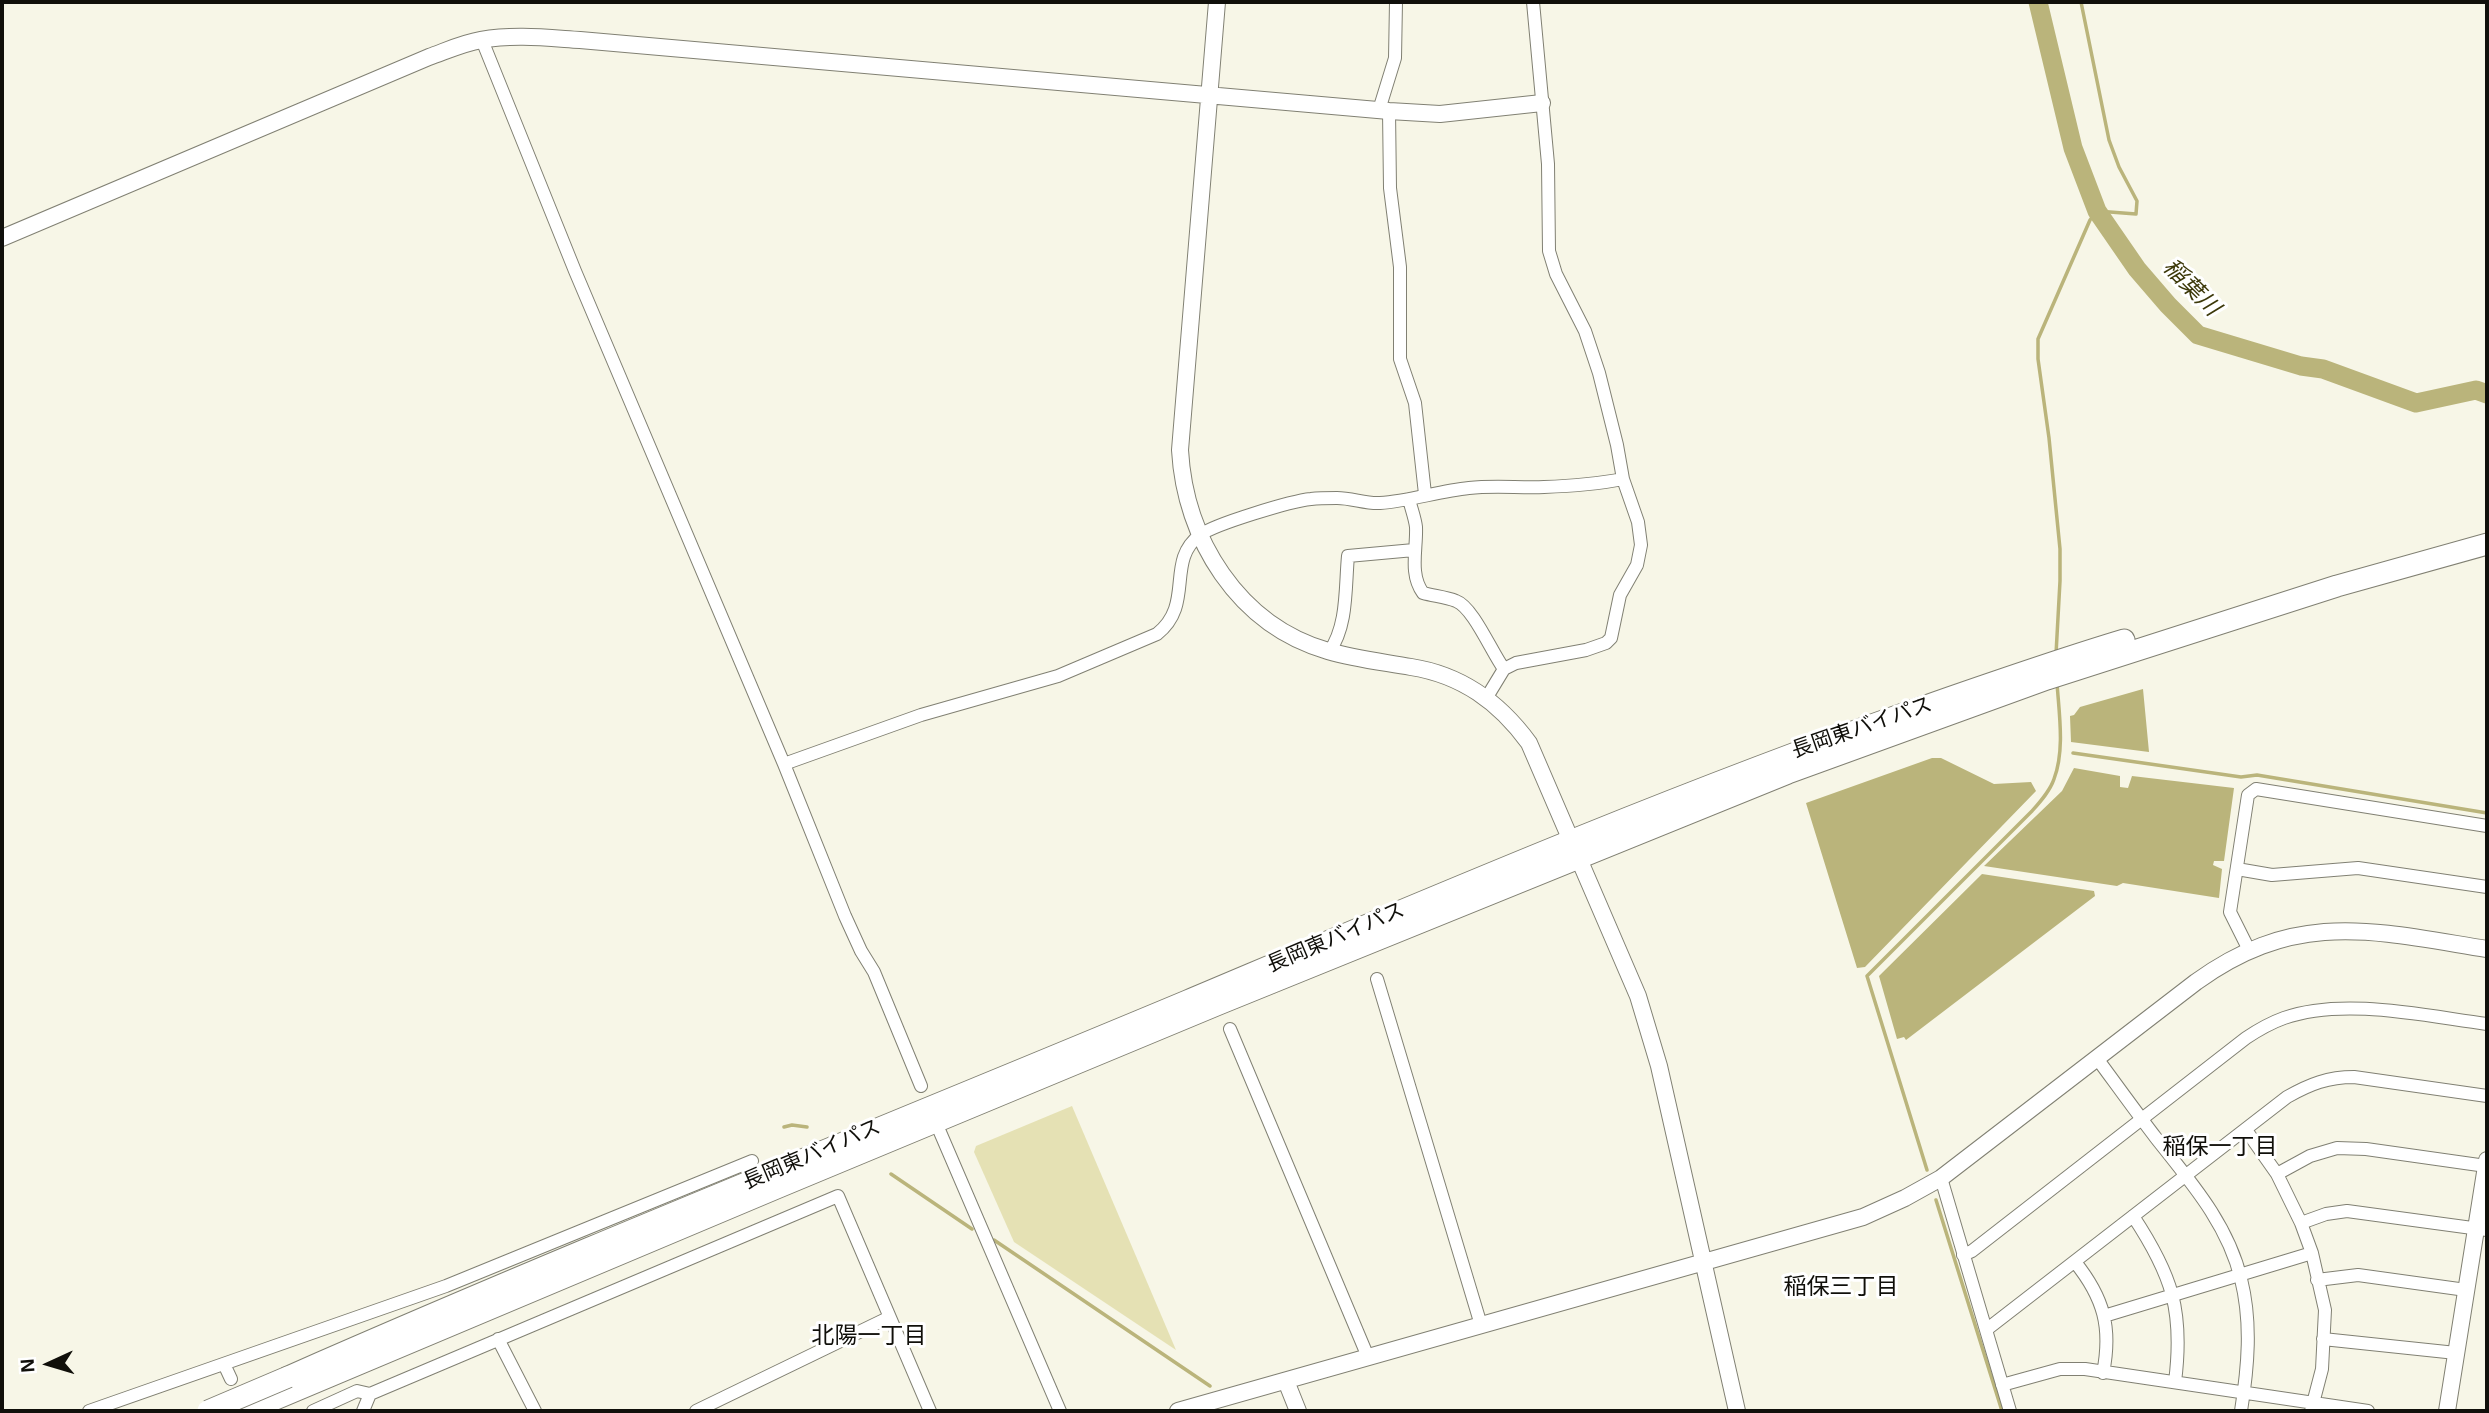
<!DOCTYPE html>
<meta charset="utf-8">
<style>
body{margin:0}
#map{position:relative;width:2489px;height:1413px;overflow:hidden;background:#f7f6e7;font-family:Arial,sans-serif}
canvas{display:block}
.frame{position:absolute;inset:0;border:4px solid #100f0a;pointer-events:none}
.north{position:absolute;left:14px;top:1329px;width:70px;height:70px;-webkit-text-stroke:5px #fff;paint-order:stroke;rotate:266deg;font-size:19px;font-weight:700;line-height:28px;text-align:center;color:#100f0a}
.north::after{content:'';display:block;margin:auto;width:24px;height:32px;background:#100f0a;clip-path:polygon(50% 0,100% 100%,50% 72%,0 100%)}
</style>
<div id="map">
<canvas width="2489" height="1413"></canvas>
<div class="frame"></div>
<div class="north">N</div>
</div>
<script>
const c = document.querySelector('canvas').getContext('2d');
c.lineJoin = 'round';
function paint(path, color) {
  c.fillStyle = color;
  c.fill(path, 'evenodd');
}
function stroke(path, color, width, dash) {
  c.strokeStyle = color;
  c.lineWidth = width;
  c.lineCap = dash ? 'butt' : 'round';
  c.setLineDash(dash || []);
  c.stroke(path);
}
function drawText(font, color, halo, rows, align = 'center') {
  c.font = font + ' Arial,"Noto Sans JP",sans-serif';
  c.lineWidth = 6;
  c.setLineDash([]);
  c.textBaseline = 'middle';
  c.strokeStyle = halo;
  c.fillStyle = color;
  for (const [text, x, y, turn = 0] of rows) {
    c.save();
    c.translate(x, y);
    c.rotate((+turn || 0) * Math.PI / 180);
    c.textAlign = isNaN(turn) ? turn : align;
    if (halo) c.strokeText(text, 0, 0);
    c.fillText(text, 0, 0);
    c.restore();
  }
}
paint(new Path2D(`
 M 1072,1106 L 1176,1350 L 1014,1242 L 974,1152 L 976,1146 Z`), '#e5e1b4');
paint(new Path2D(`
 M 2143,689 L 2149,752 L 2071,742 L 2070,716 L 2074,715 L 2080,707 Z
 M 1932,758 L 1941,758 L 1994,784 L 2031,782 L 2036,791 L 1865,967 L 1857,968 L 1806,803 Z
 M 2074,768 L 2120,776 L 2120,787 L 2128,788 L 2132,776 L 2234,788 L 2224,861 L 2214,861 L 2213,865 L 2222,869 L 2219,898 L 2123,883 L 2117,886 L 1984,866 L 2062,791 Z
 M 1982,874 L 2094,891 L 2095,896 L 1906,1040 L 1904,1037 L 1897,1039 L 1879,976 Z`), '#bab47b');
stroke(new Path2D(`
 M 2056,654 L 2060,581 L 2060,549 L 2049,438 L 2038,359 L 2038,339 L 2090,220 L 2097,211 L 2136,214 L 2137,201 L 2119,167 L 2109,140 L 2081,2
 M 2073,753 L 2241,777 L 2257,775 L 2487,813
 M 784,1127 L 792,1125 L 807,1127
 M 1927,1170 L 1867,976 L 2032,811 C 2040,802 2050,791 2054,779 C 2065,750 2059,713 2057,683
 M 891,1174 L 972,1229
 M 1936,1200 L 2002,1411
 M 994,1240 L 1210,1386`), '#bab47b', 3.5);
stroke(new Path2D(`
 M 2038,2 L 2073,148 L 2097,211 L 2137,269 L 2168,305 L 2198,335 L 2301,366 L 2323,369 L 2416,403 L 2476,390 L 2487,394`), '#bab47b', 19);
const street = new Path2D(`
 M 482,40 L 575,271 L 784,764 L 845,916 L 861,951 L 874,972 L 921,1086
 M 1379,110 L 1395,58 L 1396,2
 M 1389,111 L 1390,188 L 1400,267 L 1400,359 L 1415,403 L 1425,494
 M 1409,499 C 1411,508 1415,518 1416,527 C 1417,549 1409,574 1423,593 C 1434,596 1446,597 1456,601 C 1473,607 1492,653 1504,669
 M 1329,652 C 1348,626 1345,587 1348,556 L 1414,550
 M 1487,697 L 1504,669 L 1516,663 L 1586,650 L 1606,643 L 1611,638 L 1620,595 L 1637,565 L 1641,545 L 1638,522 L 1623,479 L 1617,445 L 1599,373 L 1585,331 L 1556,274 L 1549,251 L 1548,164 L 1533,2
 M 784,764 L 921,715 L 1058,676 L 1157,634 C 1195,604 1165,561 1200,535 C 1215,524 1291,501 1311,499 C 1319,498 1329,498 1337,498 C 1352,498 1366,504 1380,503 C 1410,501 1439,491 1469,488 C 1494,485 1519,488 1544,487 C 1571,486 1597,484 1623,479
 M 2237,869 L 2272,875 L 2358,868 L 2487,887
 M 2249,950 L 2230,912 L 2248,795 L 2256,789 L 2487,826
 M 1377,979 L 1481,1325
 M 1230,1029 L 1368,1357
 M 2096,1057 C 2116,1084 2136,1112 2156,1138 C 2190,1181 2228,1224 2241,1279 C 2252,1323 2248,1367 2241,1411
 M 2246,1130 L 2277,1174 L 2301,1223 L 2312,1253 L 2325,1310 L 2322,1369 L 2311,1411
 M 940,1132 L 1060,1411
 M 2277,1174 L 2310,1156 L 2337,1148 L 2366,1149 L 2486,1166
 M 1941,1178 L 2010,1411
 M 2133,1216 C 2172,1275 2184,1311 2175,1382
 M 2301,1223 L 2326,1214 L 2347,1211 L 2487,1230
 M 1963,1255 L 1972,1251 L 2246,1038 C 2258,1030 2270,1023 2284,1018 C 2344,997 2425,1016 2487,1024
 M 2075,1262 C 2104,1298 2112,1328 2103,1373
 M 2317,1280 L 2358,1275 L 2466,1290
 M 2104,1316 L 2312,1253
 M 1986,1330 L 2287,1097 C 2310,1084 2328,1077 2354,1077 L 2487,1096
 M 498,1339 L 535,1411
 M 2323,1339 L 2456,1353
 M 224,1364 L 231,1379
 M 2002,1385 L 2060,1369 L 2085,1369 L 2368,1411
 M 89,1411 L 446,1286 L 752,1161
 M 313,1411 L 357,1391 L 370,1394 L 838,1196 L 930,1411
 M 363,1411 L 370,1394
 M 696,1411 L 888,1318`);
const secondary = new Path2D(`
 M 1217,2 L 1180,450 C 1185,539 1238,625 1328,651 C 1355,659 1383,662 1411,667 C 1462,675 1499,702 1529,743 L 1638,996 L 1659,1066 L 1737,1411
 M 2,238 L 429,57 C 446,51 463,43 481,40 C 514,34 548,38 580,40 L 1389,111 L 1440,114 L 1542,103
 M 1286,1381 L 1298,1411
 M 1178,1411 L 1863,1217 L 1905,1198 L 1941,1178 L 2196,982 C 2297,909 2374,931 2487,949
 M 2447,1411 L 2487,1160`);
const highway = new Path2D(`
 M 288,1377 C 586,1246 888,1126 1187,1001 C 1429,899 1669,796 1917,709 C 1986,685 2054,661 2124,640
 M 247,1411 L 779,1187 L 1219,1004 L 1788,773 L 2047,679 L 2337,586 L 2487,544`);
stroke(street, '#818073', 14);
stroke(secondary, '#818073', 18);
stroke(highway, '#818073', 23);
stroke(street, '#fff', 12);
stroke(secondary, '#fff', 16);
stroke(highway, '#fff', 21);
const highwayBridge = new Path2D(`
 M 208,1411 L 288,1377`);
stroke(highwayBridge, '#818073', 23, []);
stroke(highwayBridge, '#fff', 21);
drawText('21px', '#100f0a', '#fff', [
 ["長岡東バイパス",1862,728,-19],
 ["長岡東バイパス",1336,938,-23],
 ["長岡東バイパス",812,1155,-23]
]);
drawText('italic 23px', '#3c3809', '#fff', [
 ["稲葉川",2191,288,45]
]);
drawText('23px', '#100f0a', '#fff', [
 ["稲保一丁目",2220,1148],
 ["稲保三丁目",1841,1288],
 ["北陽一丁目",869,1337]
]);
</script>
